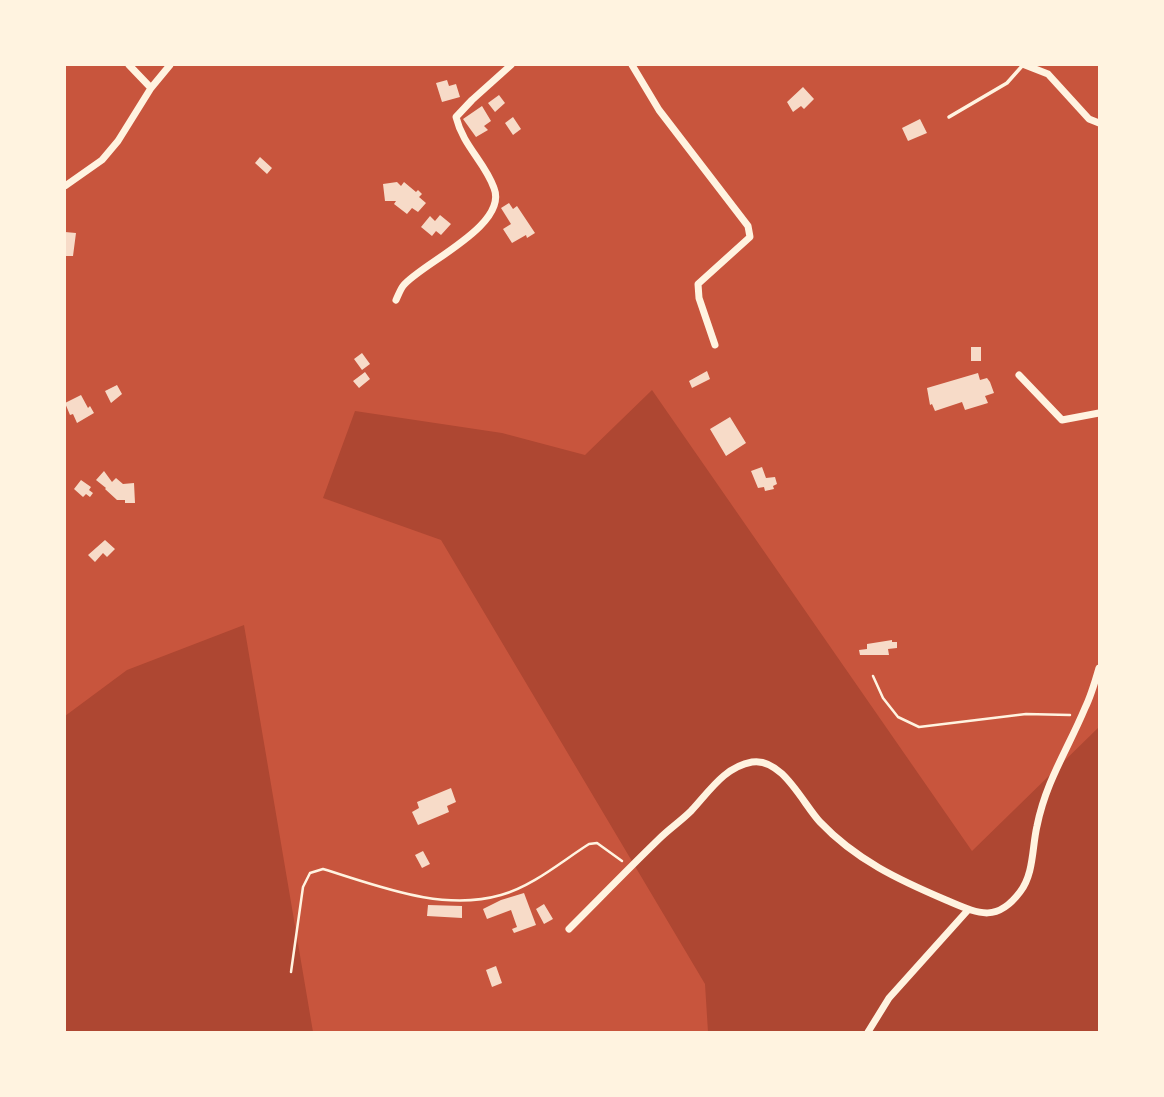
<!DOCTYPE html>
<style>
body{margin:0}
#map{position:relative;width:1164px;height:1097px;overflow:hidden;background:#c8553d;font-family:"Zilla Slab",serif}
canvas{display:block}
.frame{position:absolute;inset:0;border:66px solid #fff3e0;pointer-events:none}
</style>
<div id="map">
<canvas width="1164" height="1097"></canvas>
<div class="frame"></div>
</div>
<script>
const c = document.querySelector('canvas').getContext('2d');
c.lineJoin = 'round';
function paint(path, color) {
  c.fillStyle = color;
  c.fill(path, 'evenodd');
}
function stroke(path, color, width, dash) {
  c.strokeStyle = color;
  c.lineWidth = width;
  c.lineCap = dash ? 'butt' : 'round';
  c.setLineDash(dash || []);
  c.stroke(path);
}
paint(new Path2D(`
 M 652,390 L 972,851 L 1099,727 L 1099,1032 L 708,1032 L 705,984 L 441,540 L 323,498 L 355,411 L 502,433 L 585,455 Z
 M 244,625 L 313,1032 L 65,1032 L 65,716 L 127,670 Z`), '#ae4732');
paint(new Path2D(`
 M 447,80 L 449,86 L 456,84 L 460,97 L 442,102 L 436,83 Z
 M 803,87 L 814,99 L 804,109 L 801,106 L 793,112 L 787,102 Z
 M 499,95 L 505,103 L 495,112 L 488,103 Z
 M 482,106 L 491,121 L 484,126 L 488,130 L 476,137 L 463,119 Z
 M 513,117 L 521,129 L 513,135 L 505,123 Z
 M 920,119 L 927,133 L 908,141 L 902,128 Z
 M 260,157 L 272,168 L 267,174 L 255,163 Z
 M 397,182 L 401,186 L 404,182 L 416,192 L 418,190 L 422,194 L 419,197 L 426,203 L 418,212 L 412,208 L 407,214 L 394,204 L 396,201 L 385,201 L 383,184 Z
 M 509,203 L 513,209 L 517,206 L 535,233 L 527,238 L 526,235 L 512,243 L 503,229 L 511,224 L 501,208 Z
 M 440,215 L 451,224 L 441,235 L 436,231 L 432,236 L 421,227 L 430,216 L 435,221 Z
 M 65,232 L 76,233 L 73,256 L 65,256 Z
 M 971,347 L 981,347 L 981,361 L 971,361 Z
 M 362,353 L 370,364 L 362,370 L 354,359 Z
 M 707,371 L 710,379 L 692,388 L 689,381 Z
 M 365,372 L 370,379 L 359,388 L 353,381 Z
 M 978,373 L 980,380 L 987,378 L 990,382 L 994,393 L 985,396 L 988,403 L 965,410 L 962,402 L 935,411 L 932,404 L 930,405 L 927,388 Z
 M 117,385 L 122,394 L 111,403 L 105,391 Z
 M 81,395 L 88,408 L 90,406 L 94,413 L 77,423 L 73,414 L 70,415 L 65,403 Z
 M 730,417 L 746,443 L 726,456 L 710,429 Z
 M 762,467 L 766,478 L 775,477 L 777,484 L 773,486 L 774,489 L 765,491 L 764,487 L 758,488 L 751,471 Z
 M 104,471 L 112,482 L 116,478 L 123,484 L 134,483 L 135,503 L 125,503 L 125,500 L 117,500 L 105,489 L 106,488 L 96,480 Z
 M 81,480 L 91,487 L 89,490 L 93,493 L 90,497 L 86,494 L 83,497 L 74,489 Z
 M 105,540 L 115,549 L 107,557 L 103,553 L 95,562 L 88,555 Z
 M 892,640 L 892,642 L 897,642 L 897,648 L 888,649 L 889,655 L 860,655 L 859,650 L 867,649 L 867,644 Z
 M 451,788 L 456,802 L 447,806 L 449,812 L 418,825 L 412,812 L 419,808 L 417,802 Z
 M 423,851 L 430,864 L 422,868 L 415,855 Z
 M 524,893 L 536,925 L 514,933 L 512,929 L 517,927 L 511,910 L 487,919 L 483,909 L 501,900 Z
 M 544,904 L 553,919 L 544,924 L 536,909 Z
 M 428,905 L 462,906 L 462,918 L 427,916 Z
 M 496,966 L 502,983 L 492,987 L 486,970 Z`), '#f7dbc8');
stroke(new Path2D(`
 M 873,676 L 883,698 L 898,717 L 919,727 L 1026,714 L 1070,715
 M 291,972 L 303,887 L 310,873 L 323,869 C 379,886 442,912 501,895 C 533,886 562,861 589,844 L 597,843 L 622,861`), '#fff3e0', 2.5);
stroke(new Path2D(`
 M 949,117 L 1007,83 L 1023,65`), '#fff3e0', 3.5);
stroke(new Path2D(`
 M 129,65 L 151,88
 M 632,65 L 659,110 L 748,226 L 750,237 L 698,284 L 699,298 L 715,345
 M 1025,65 L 1048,74 L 1089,119 L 1099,123
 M 65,186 L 102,160 L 118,141 L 151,88 L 170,65
 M 396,300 C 398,296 400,290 403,286 C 420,264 509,226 494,188 C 485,162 463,146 456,117 L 472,100 L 511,65
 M 1019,375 L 1062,420 L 1099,413
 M 569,929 C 599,899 628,869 659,839 C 669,829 681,821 691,811 C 709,792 724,767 752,762 C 782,757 803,804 820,822 C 856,860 899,880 946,900 C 977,913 996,924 1020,892 C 1034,874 1032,847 1037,826 C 1046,781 1068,749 1085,708 C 1091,696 1095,682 1099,668
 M 868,1032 L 889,998 L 968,910`), '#fff3e0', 7);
</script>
